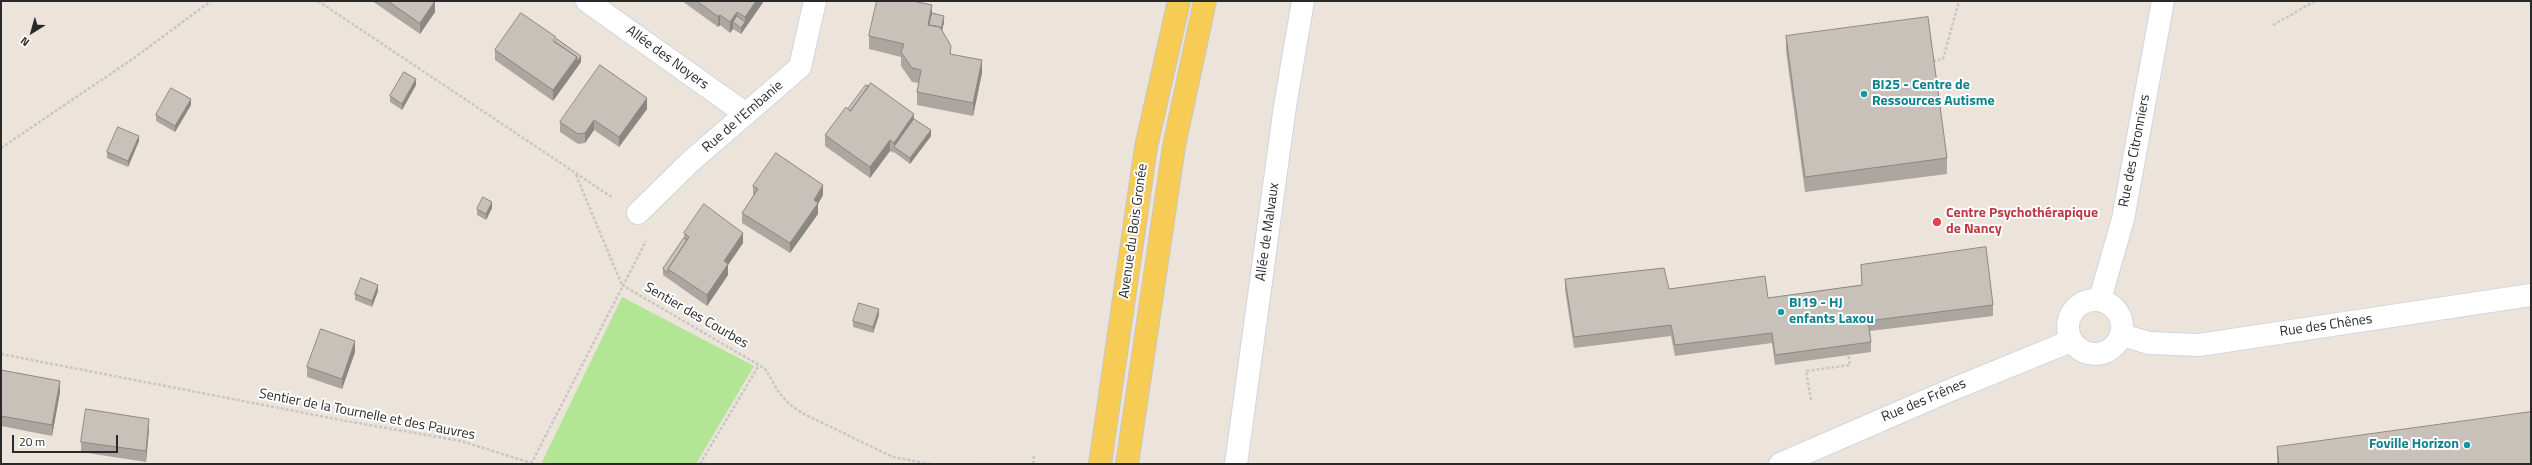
<!DOCTYPE html>
<meta charset="utf-8">
<style>
body{margin:0}
#map{position:relative;width:2532px;height:465px;overflow:hidden;background:#ece4da;font-family:"Titillium Web",sans-serif}
canvas{display:block}
.frame{position:absolute;inset:0;border:2px solid #292929;pointer-events:none}
.north{position:absolute;left:12px;top:12px;width:40px;height:40px;-webkit-text-stroke:3px #fff;paint-order:stroke;rotate:217deg;font-size:11px;font-weight:700;line-height:16px;text-align:center;color:#292929}
.north::after{content:'';display:block;margin:auto;width:14px;height:18px;background:#292929;clip-path:polygon(50% 0,100% 100%,50% 72%,0 100%)}
.scale{position:absolute;left:12px;top:435px;width:106px;height:18px;box-sizing:border-box;border:2px solid #292929;border-top:0;padding-left:5px;font-size:12px;line-height:14px;white-space:nowrap;color:#292929;-webkit-text-stroke:3px #fff;paint-order:stroke}
</style>
<div id="map">
<canvas width="2532" height="465"></canvas>
<div class="frame"></div>
<div class="north">N</div>
<div class="scale">20 m</div>
</div>
<script>
const c = document.querySelector('canvas').getContext('2d');
c.lineJoin = 'round';
function paint(path, color) {
  c.fillStyle = color;
  c.fill(path, 'evenodd');
}
function stroke(path, color, width, dash) {
  c.strokeStyle = color;
  c.lineWidth = width;
  c.lineCap = dash ? 'butt' : 'round';
  c.setLineDash(dash || []);
  c.stroke(path);
}
function drawText(font, color, halo, rows, align = 'center') {
  c.font = font + ' "Titillium Web",sans-serif';
  c.lineWidth = 4;
  c.setLineDash([]);
  c.textBaseline = 'middle';
  c.strokeStyle = halo;
  c.fillStyle = color;
  for (const [text, x, y, turn = 0] of rows) {
    c.save();
    c.translate(x, y);
    c.rotate((+turn || 0) * Math.PI / 180);
    c.textAlign = isNaN(turn) ? turn : align;
    if (halo) c.strokeText(text, 0, 0);
    c.fillText(text, 0, 0);
    c.restore();
  }
}
paint(new Path2D(`
 M 622,297 L 754,366 L 696,464 L 541,464 Z`), '#b2e594');
const minor = new Path2D(`
 M 587,1 L 746,114
 M 638,213 L 691,161 L 800,67 L 815,1
 M 2100,299 L 2123,219 L 2163,1
 M2068 327a27 27 0 1 1 54 0a27 27 0 1 1-54 0Z
 M 2122,335 L 2149,343 L 2199,345 L 2531,295
 M 1236,464 L 1285,106 L 1303,1
 M 1780,464 L 1946,392 L 2071,341`);
const primary = new Path2D(`
 M 1100,464 L 1146,147 L 1179,1
 M 1127,464 L 1174,146 L 1205,1`);
stroke(minor, '#cfd4e3', 24);
stroke(primary, '#c7c7c7', 24);
stroke(new Path2D(`
 M 318,1 L 613,198
 M 2273,25 L 2315,1
 M 1933,61 L 1943,59 L 1959,1
 M 1,148 L 134,58 L 211,1
 M 576,175 L 622,285
 M 622,285 L 759,365 L 766,370 L 778,391 L 789,404 L 804,414 L 893,457 L 930,464
 M 1,354 L 346,421 L 461,441 L 531,463
 M 1811,400 L 1806,371 L 1850,365 L 1848,354
 M 531,464 L 646,241
 M 700,464 L 759,365
 M 978,464 L 992,464
 M 1033,464 L 1034,456`), '#c7c7c7', 2.5, [3, 2]);
stroke(minor, '#fff', 22);
stroke(primary, '#f6cc55', 22);
paint(new Path2D(`
 M 372,1 L 435,1 L 435,12 L 420,34 Z
 M 682,1 L 764,1 L 741,34 L 733,29 L 730,33 L 720,25 L 718,27 Z
 M 932,13 L 944,22 L 942,31 L 951,54 L 982,73 L 973,116 L 917,105 L 917,92 L 919,83 L 912,82 L 901,66 L 901,57 L 869,49 L 869,36 Z
 M 1786,36 L 1947,158 L 1947,174 L 1805,192 L 1786,51 Z
 M 556,42 L 581,62 L 553,101 L 495,60 L 495,50 Z
 M 416,85 L 402,110 L 390,102 L 390,96 Z
 M 191,105 L 175,132 L 156,121 L 156,115 Z
 M 647,109 L 619,147 L 594,130 L 585,143 L 578,144 L 560,132 L 560,122 Z
 M 848,109 L 914,119 L 931,136 L 910,164 L 894,152 L 894,153 L 890,151 L 870,178 L 825,146 L 825,135 Z
 M 139,141 L 128,167 L 107,158 L 107,152 Z
 M 753,186 L 823,195 L 818,204 L 818,214 L 790,253 L 742,223 L 742,213 L 753,196 Z
 M 492,208 L 486,220 L 477,215 L 477,209 Z
 M 684,233 L 743,243 L 728,265 L 728,275 L 707,306 L 663,275 L 663,269 L 684,238 Z
 M 1861,265 L 1993,305 L 1993,316 L 1870,331 L 1871,342 L 1871,352 L 1775,365 L 1772,343 L 1675,356 L 1671,336 L 1574,348 L 1565,290 L 1565,279 L 1768,298 L 1862,285 Z
 M 378,291 L 372,307 L 355,300 L 355,294 Z
 M 879,315 L 873,333 L 853,327 L 853,321 Z
 M 355,352 L 342,389 L 307,377 L 307,367 Z
 M 1,370 L 60,392 L 52,436 L 1,426 Z
 M 149,429 L 146,462 L 81,452 L 81,442 Z
 M 2277,447 L 2531,464 L 2277,464 Z`), '#aba6a0');
paint(new Path2D(`
 M 435,1 L 435,12 L 420,34 L 420,23 Z
 M 756,1 L 764,1 L 741,34 L 741,28 L 745,22 L 745,17 Z
 M 932,5 L 932,19 L 929,33 L 928,25 Z
 M 737,12 L 737,22 L 733,22 L 733,29 L 730,33 L 730,22 Z
 M 720,15 L 720,25 L 718,27 L 718,16 Z
 M 944,16 L 944,22 L 940,41 L 940,35 Z
 M 581,56 L 581,62 L 553,101 L 553,90 L 577,57 Z
 M 982,60 L 982,73 L 973,116 L 973,103 Z
 M 416,79 L 416,85 L 402,110 L 402,104 Z
 M 647,98 L 647,109 L 619,147 L 619,137 Z
 M 191,99 L 191,105 L 175,132 L 175,126 Z
 M 914,114 L 914,125 L 894,147 L 894,153 L 894,143 Z
 M 594,120 L 594,130 L 585,143 L 585,133 Z
 M 931,130 L 931,136 L 910,164 L 910,158 Z
 M 139,136 L 139,141 L 128,167 L 128,161 Z
 M 890,140 L 890,151 L 870,178 L 870,167 Z
 M 823,185 L 823,195 L 818,204 L 818,214 L 790,253 L 790,243 Z
 M 492,202 L 492,208 L 486,220 L 486,214 Z
 M 743,233 L 743,243 L 728,265 L 728,275 L 707,306 L 707,295 L 724,261 Z
 M 378,285 L 378,291 L 372,307 L 372,301 Z
 M 879,309 L 879,315 L 873,333 L 873,327 Z
 M 355,341 L 355,352 L 342,389 L 342,379 Z
 M 60,381 L 60,392 L 52,436 L 52,425 Z
 M 149,419 L 149,429 L 146,462 L 146,451 Z`), '#8b8782');
const building = new Path2D(`
 M 388,1 L 435,1 L 420,23 Z
 M 697,1 L 756,1 L 745,17 L 737,12 L 730,22 L 720,15 L 718,16 Z
 M 877,1 L 913,1 L 932,5 L 928,25 L 940,27 L 951,46 L 950,54 L 982,60 L 973,103 L 917,92 L 921,70 L 912,68 L 901,52 L 904,44 L 869,36 Z
 M 521,13 L 556,37 L 553,41 L 577,57 L 553,90 L 495,50 Z
 M 932,13 L 944,16 L 941,29 L 940,27 L 929,25 Z
 M 737,16 L 745,22 L 741,28 L 733,22 Z
 M 1928,17 L 1947,158 L 1805,177 L 1786,36 Z
 M 557,39 L 581,56 L 577,62 L 577,57 L 555,42 Z
 M 600,65 L 647,98 L 619,137 L 594,120 L 585,133 L 578,134 L 560,122 Z
 M 404,72 L 416,79 L 402,104 L 390,96 Z
 M 871,83 L 914,114 L 894,143 L 890,140 L 870,167 L 825,135 L 846,107 L 850,111 Z
 M 866,85 L 869,86 L 850,111 L 848,109 Z
 M 171,88 L 191,99 L 175,126 L 156,115 Z
 M 914,119 L 931,130 L 910,158 L 894,147 Z
 M 118,127 L 139,136 L 128,161 L 107,152 Z
 M 776,153 L 823,185 L 814,200 L 818,203 L 790,243 L 742,213 L 758,189 L 753,186 Z
 M 483,197 L 492,202 L 486,214 L 477,209 Z
 M 704,204 L 743,233 L 724,261 L 728,264 L 707,295 L 668,269 L 689,237 L 684,233 Z
 M 684,238 L 687,240 L 668,269 L 668,273 L 663,269 Z
 M 1986,247 L 1993,305 L 1868,321 L 1871,342 L 1775,355 L 1772,333 L 1675,345 L 1671,325 L 1574,337 L 1565,279 L 1664,268 L 1669,289 L 1765,276 L 1768,298 L 1862,285 L 1861,265 Z
 M 361,278 L 378,285 L 372,301 L 355,294 Z
 M 859,303 L 879,309 L 873,327 L 853,321 Z
 M 321,329 L 355,341 L 342,379 L 307,367 Z
 M 1,370 L 60,381 L 52,425 L 1,416 Z
 M 86,409 L 149,419 L 146,451 L 81,442 Z
 M 2531,412 L 2531,464 L 2279,464 L 2277,447 Z`);
paint(building, '#c7c1ba');
stroke(building, '#8b8782', 1);
for (const [x, y, r, color] of [
 [1864,94,4,"#0f9aa8"],
 [1937,222,5,"#e0444e"],
 [1781,312,4,"#0f9aa8"],
 [2467,445,4,"#0f9aa8"]
]) {
  const dot = new Path2D();
  dot.arc(x, y, r, 0, 2 * Math.PI);
  c.fillStyle = color;
  c.fill(dot);
  stroke(dot, '#fff', 1.5);
}
drawText('14px', '#292929', '#fff', [
 ["Allée des Noyers",667,58,36],
 ["Rue de l'Embanie",743,117,-41],
 ["Rue des Citronniers",2135,151,-79],
 ["Avenue du Bois Gronée",1134,231,-82],
 ["Allée de Malvaux",1268,232,-82],
 ["Sentier des Courbes",696,316,30],
 ["Rue des Chênes",2326,326,-8],
 ["Rue des Frênes",1924,401,-23],
 ["Sentier de la Tournelle et des Pauvres",367,415,11]
]);
drawText('bold 14px', '#0d838f', '#fff', [
 ["BI25 - Centre de",1872,86],
 ["Ressources Autisme",1872,102],
 ["BI19 - HJ",1789,304],
 ["enfants Laxou",1789,320],
 ["Foville Horizon",2459,445,"right"]
], 'left');
drawText('bold 14px', '#be3a42', '#fff', [
 ["Centre Psychothérapique",1946,214],
 ["de Nancy",1946,230]
], 'left');
</script>
